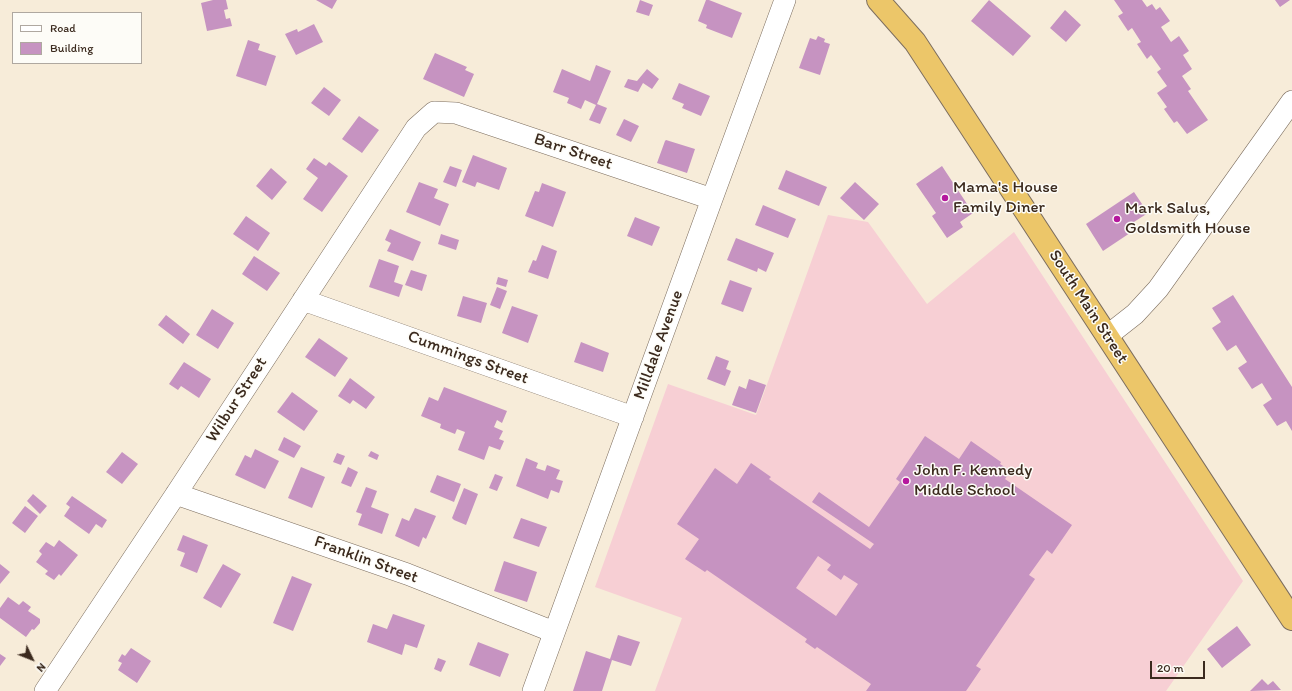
<!DOCTYPE html>
<style>
body{margin:0}
#map{position:relative;width:1292px;height:691px;overflow:hidden;background:#f7ecd9;font-family:Itim,sans-serif}
canvas{display:block}
.legend{position:absolute;left:12px;top:12px;width:130px;height:52px;box-sizing:border-box;background:#fdfcf7;border:1px solid #afa8a0;margin:0;padding:5px 7px;list-style:none;font-size:12px;color:#3b2a1e}
.legend li{display:flex;align-items:center;gap:8px;height:20px}
.legend b{width:20px;border:1px solid #afa8a0}
.north{position:absolute;left:12px;top:639px;width:40px;height:40px;-webkit-text-stroke:3px #fdfcf7;paint-order:stroke;rotate:133deg;font-size:11px;font-weight:700;line-height:16px;text-align:center;color:#3b2a1e}
.north::after{content:'';display:block;margin:auto;width:14px;height:18px;background:#3b2a1e;clip-path:polygon(50% 0,100% 100%,50% 72%,0 100%)}
.scale{position:absolute;left:1150px;top:661px;width:55px;height:18px;box-sizing:border-box;border:2px solid #3b2a1e;border-top:0;padding-left:5px;font-size:12px;line-height:14px;white-space:nowrap;color:#3b2a1e;-webkit-text-stroke:3px #fdfcf7;paint-order:stroke}
</style>
<div id="map">
<canvas width="1292" height="691"></canvas>
<ul class="legend">
<li><b style="height:5px;background:#fff"></b>Road</li>
<li><b style="height:11px;background:#c693c1"></b>Building</li>
</ul>
<div class="north">N</div>
<div class="scale">20 m</div>
</div>
<script>
const c = document.querySelector('canvas').getContext('2d');
c.lineJoin = 'round';
function paint(path, color) {
  c.fillStyle = color;
  c.fill(path, 'evenodd');
}
function stroke(path, color, width, dash) {
  c.strokeStyle = color;
  c.lineWidth = width;
  c.lineCap = dash ? 'butt' : 'round';
  c.setLineDash(dash || []);
  c.stroke(path);
}
function drawText(font, color, halo, rows, align = 'center') {
  c.font = font + ' Itim,sans-serif';
  c.lineWidth = 3;
  c.setLineDash([]);
  c.textBaseline = 'middle';
  c.strokeStyle = halo;
  c.fillStyle = color;
  for (const [text, x, y, turn = 0] of rows) {
    c.save();
    c.translate(x, y);
    c.rotate((+turn || 0) * Math.PI / 180);
    c.textAlign = isNaN(turn) ? turn : align;
    if (halo) c.strokeText(text, 0, 0);
    c.fillText(text, 0, 0);
    c.restore();
  }
}
paint(new Path2D(`
 M 828,215 L 868,222 L 927,304 L 1014,232 L 1243,581 L 1166,691 L 655,691 L 682,618 L 595,587 L 668,384 L 756,415 Z`), '#f7cfd4');
paint(new Path2D(`
 M 213,0 L 226,0 L 228,9 L 224,10 L 226,19 L 230,18 L 232,26 L 207,31 L 201,3 Z
 M 316,0 L 337,0 L 332,9 Z
 M 640,0 L 653,5 L 649,16 L 636,12 Z
 M 706,0 L 709,0 L 742,13 L 732,38 L 706,28 L 707,25 L 698,21 Z
 M 989,0 L 1031,36 L 1013,56 L 971,21 Z
 M 1114,0 L 1142,0 L 1147,7 L 1152,4 L 1156,10 L 1160,7 L 1170,21 L 1161,27 L 1171,42 L 1179,36 L 1189,51 L 1183,55 L 1192,69 L 1182,76 L 1191,89 L 1188,91 L 1208,120 L 1187,134 L 1177,121 L 1174,123 L 1164,109 L 1167,107 L 1157,93 L 1167,86 L 1157,72 L 1161,69 L 1151,55 L 1147,59 L 1137,44 L 1141,42 L 1132,28 L 1128,31 L 1118,16 L 1123,13 Z
 M 1275,0 L 1290,0 L 1280,7 Z
 M 1065,10 L 1081,25 L 1066,42 L 1050,28 Z
 M 314,24 L 323,42 L 296,55 L 285,34 L 297,29 L 298,32 Z
 M 818,36 L 825,39 L 824,42 L 830,44 L 820,75 L 799,68 L 810,38 L 816,40 Z
 M 248,40 L 260,44 L 258,50 L 276,56 L 266,86 L 236,76 Z
 M 435,53 L 467,67 L 465,70 L 474,74 L 464,97 L 423,79 Z
 M 596,65 L 611,71 L 597,104 L 607,108 L 600,124 L 589,120 L 596,105 L 585,100 L 581,109 L 567,103 L 569,98 L 553,92 L 562,69 L 590,81 Z
 M 647,69 L 659,79 L 652,89 L 643,83 L 638,92 L 624,87 L 628,79 L 637,81 Z
 M 679,83 L 710,96 L 701,116 L 682,108 L 684,104 L 672,99 Z
 M 324,87 L 341,100 L 329,116 L 311,103 Z
 M 359,116 L 379,130 L 362,153 L 342,139 Z
 M 624,119 L 639,126 L 631,142 L 616,135 Z
 M 666,140 L 695,149 L 687,173 L 657,163 L 665,141 Z
 M 473,155 L 507,168 L 499,190 L 477,182 L 475,187 L 462,182 Z
 M 314,158 L 326,166 L 329,162 L 348,176 L 322,212 L 303,199 L 318,178 L 306,169 Z
 M 450,166 L 462,170 L 456,187 L 443,182 Z
 M 942,166 L 973,213 L 960,222 L 963,227 L 947,238 L 932,216 L 936,213 L 916,184 Z
 M 271,168 L 287,182 L 272,200 L 256,186 Z
 M 786,170 L 827,187 L 819,206 L 778,189 Z
 M 419,182 L 438,189 L 434,198 L 449,204 L 440,226 L 406,212 Z
 M 855,182 L 879,204 L 864,220 L 840,198 Z
 M 542,183 L 566,192 L 553,227 L 525,216 L 535,191 L 539,192 Z
 M 1134,192 L 1148,213 L 1126,227 L 1130,233 L 1103,251 L 1086,224 Z
 M 763,205 L 796,219 L 788,238 L 755,225 Z
 M 246,216 L 270,233 L 258,251 L 233,234 Z
 M 635,217 L 660,227 L 652,246 L 627,236 Z
 M 390,229 L 421,242 L 413,261 L 387,251 L 391,243 L 385,240 Z
 M 441,234 L 459,240 L 456,250 L 438,244 Z
 M 736,238 L 774,253 L 766,272 L 758,268 L 757,272 L 727,260 Z
 M 542,245 L 557,251 L 548,279 L 528,272 L 533,260 L 536,261 Z
 M 254,256 L 280,273 L 267,291 L 242,274 Z
 M 379,259 L 399,266 L 394,282 L 403,285 L 399,297 L 369,287 Z
 M 411,270 L 427,275 L 422,291 L 405,285 Z
 M 498,277 L 508,280 L 506,287 L 496,284 Z
 M 730,280 L 752,288 L 743,312 L 721,304 Z
 M 497,287 L 507,291 L 500,309 L 490,305 Z
 M 1233,295 L 1292,387 L 1292,431 L 1286,421 L 1277,426 L 1263,405 L 1272,399 L 1262,383 L 1252,389 L 1238,368 L 1247,362 L 1236,345 L 1227,351 L 1212,328 L 1221,322 L 1212,308 Z
 M 463,296 L 487,303 L 481,323 L 457,316 Z
 M 512,306 L 538,315 L 528,343 L 502,333 Z
 M 212,309 L 234,323 L 218,349 L 196,335 Z
 M 166,315 L 190,334 L 183,344 L 158,325 Z
 M 319,338 L 348,358 L 335,377 L 305,357 Z
 M 581,342 L 609,353 L 603,372 L 574,362 Z
 M 716,356 L 729,361 L 726,369 L 731,371 L 725,386 L 707,379 Z
 M 184,362 L 211,379 L 199,398 L 181,386 L 178,390 L 169,384 Z
 M 350,378 L 375,397 L 366,409 L 353,400 L 350,404 L 338,396 Z
 M 749,379 L 766,385 L 756,413 L 732,405 L 739,386 L 746,389 Z
 M 444,387 L 507,411 L 502,423 L 497,420 L 494,427 L 503,431 L 499,439 L 504,441 L 500,450 L 489,446 L 484,460 L 458,450 L 465,432 L 457,429 L 455,434 L 440,428 L 441,424 L 421,416 L 429,397 L 438,401 Z
 M 292,392 L 318,411 L 304,431 L 277,412 Z
 M 925,436 L 959,459 L 971,441 L 1001,462 L 1000,464 L 1011,471 L 1005,479 L 1072,525 L 1052,554 L 1047,550 L 1029,575 L 1035,579 L 976,666 L 981,669 L 966,691 L 866,691 L 871,684 L 817,647 L 815,649 L 805,642 L 807,639 L 707,570 L 705,572 L 685,559 L 699,539 L 677,524 L 715,468 L 737,484 L 751,463 L 771,477 L 769,479 L 870,549 L 874,544 L 812,502 L 819,492 L 869,527 L 900,482 L 896,479 ZM 818,556 L 831,565 L 827,570 L 841,580 L 844,575 L 858,584 L 836,616 L 796,588 Z
 M 284,437 L 301,446 L 294,458 L 278,450 Z
 M 255,449 L 279,461 L 265,489 L 235,475 L 245,455 L 251,458 Z
 M 371,451 L 379,455 L 377,460 L 368,456 Z
 M 122,452 L 138,464 L 122,484 L 106,472 Z
 M 337,453 L 345,456 L 341,465 L 333,462 Z
 M 526,458 L 538,463 L 536,468 L 545,471 L 547,465 L 560,470 L 556,479 L 563,481 L 559,493 L 551,490 L 548,499 L 516,486 Z
 M 301,467 L 325,477 L 312,508 L 288,498 Z
 M 348,467 L 358,472 L 351,487 L 341,483 Z
 M 495,474 L 503,477 L 497,491 L 489,488 Z
 M 437,475 L 461,484 L 454,502 L 430,492 Z
 M 366,487 L 377,491 L 371,507 L 389,514 L 382,534 L 358,525 L 362,514 L 356,512 Z
 M 464,488 L 478,494 L 466,525 L 454,520 L 452,518 Z
 M 33,494 L 47,506 L 40,514 L 27,501 Z
 M 72,496 L 107,520 L 102,528 L 96,524 L 89,534 L 64,516 L 70,507 L 66,504 Z
 M 25,506 L 38,516 L 25,533 L 12,523 Z
 M 415,508 L 436,516 L 426,539 L 423,537 L 419,547 L 395,536 L 402,518 L 409,521 Z
 M 521,518 L 547,527 L 539,547 L 513,538 Z
 M 183,535 L 208,545 L 197,573 L 180,566 L 185,553 L 177,550 Z
 M 59,540 L 78,555 L 61,576 L 59,574 L 54,580 L 45,574 L 48,571 L 36,562 L 42,554 L 39,551 L 46,542 L 54,547 Z
 M 504,561 L 537,572 L 527,602 L 494,591 Z
 M 0,564 L 10,572 L 0,584 Z
 M 223,564 L 241,574 L 221,608 L 203,598 Z
 M 292,576 L 312,584 L 293,631 L 273,623 Z
 M 8,597 L 19,605 L 23,601 L 31,607 L 28,611 L 40,619 L 40,623 L 34,630 L 32,629 L 26,637 L 0,618 L 0,608 Z
 M 393,614 L 425,625 L 417,648 L 405,644 L 402,655 L 367,642 L 373,624 L 387,629 Z
 M 1237,626 L 1251,645 L 1222,668 L 1207,649 Z
 M 618,635 L 640,642 L 631,666 L 612,660 L 602,691 L 573,691 L 586,651 L 610,659 Z
 M 478,642 L 509,654 L 500,677 L 469,665 Z
 M 131,648 L 151,661 L 137,683 L 118,670 L 122,663 L 118,661 L 122,654 L 125,656 Z
 M 0,654 L 6,658 L 0,666 Z
 M 438,658 L 446,661 L 441,672 L 434,669 Z
 M 1262,679 L 1268,685 L 1273,681 L 1281,690 L 1250,691 Z`), '#c693c1');
const street = new Path2D(`
 M 303,300 L 633,417
 M 1107,336 L 1135,314 L 1158,289 L 1292,101
 M 176,494 L 407,574 L 554,632
 M 45,691 L 176,494 L 416,128 L 434,112 L 456,113 L 712,199
 M 533,691 L 712,199 L 785,0`);
const highway = new Path2D(`
 M 878,0 L 915,42 L 1292,619`);
stroke(street, '#7d6e5f', 22);
stroke(highway, '#7d6e5f', 24);
stroke(street, '#fff', 21);
stroke(highway, '#ecc669', 22);
for (const [x, y, r, color] of [
 [945,198,4,"#b5179e"],
 [1117,219,4,"#b5179e"],
 [906,481,4,"#b5179e"]
]) {
  const dot = new Path2D();
  dot.arc(x, y, r, 0, 2 * Math.PI);
  c.fillStyle = color;
  c.fill(dot);
  stroke(dot, '#fdfcf7', 1.5);
}
drawText('17px', '#3b2a1e', '#fdfcf7', [
 ["Barr Street",573,152,19],
 ["South Main Street",1088,307,57],
 ["Milldale Avenue",659,345,-70],
 ["Cummings Street",468,358,20],
 ["Wilbur Street",237,400,-57],
 ["Franklin Street",366,560,20]
]);
drawText('17px', '#3b2a1e', '#fdfcf7', [
 ["Mama's House",953,188],
 ["Family Diner",953,208],
 ["Mark Salus,",1125,209],
 ["Goldsmith House",1125,229],
 ["John F. Kennedy",914,471],
 ["Middle School",914,491]
], 'left');
</script>
